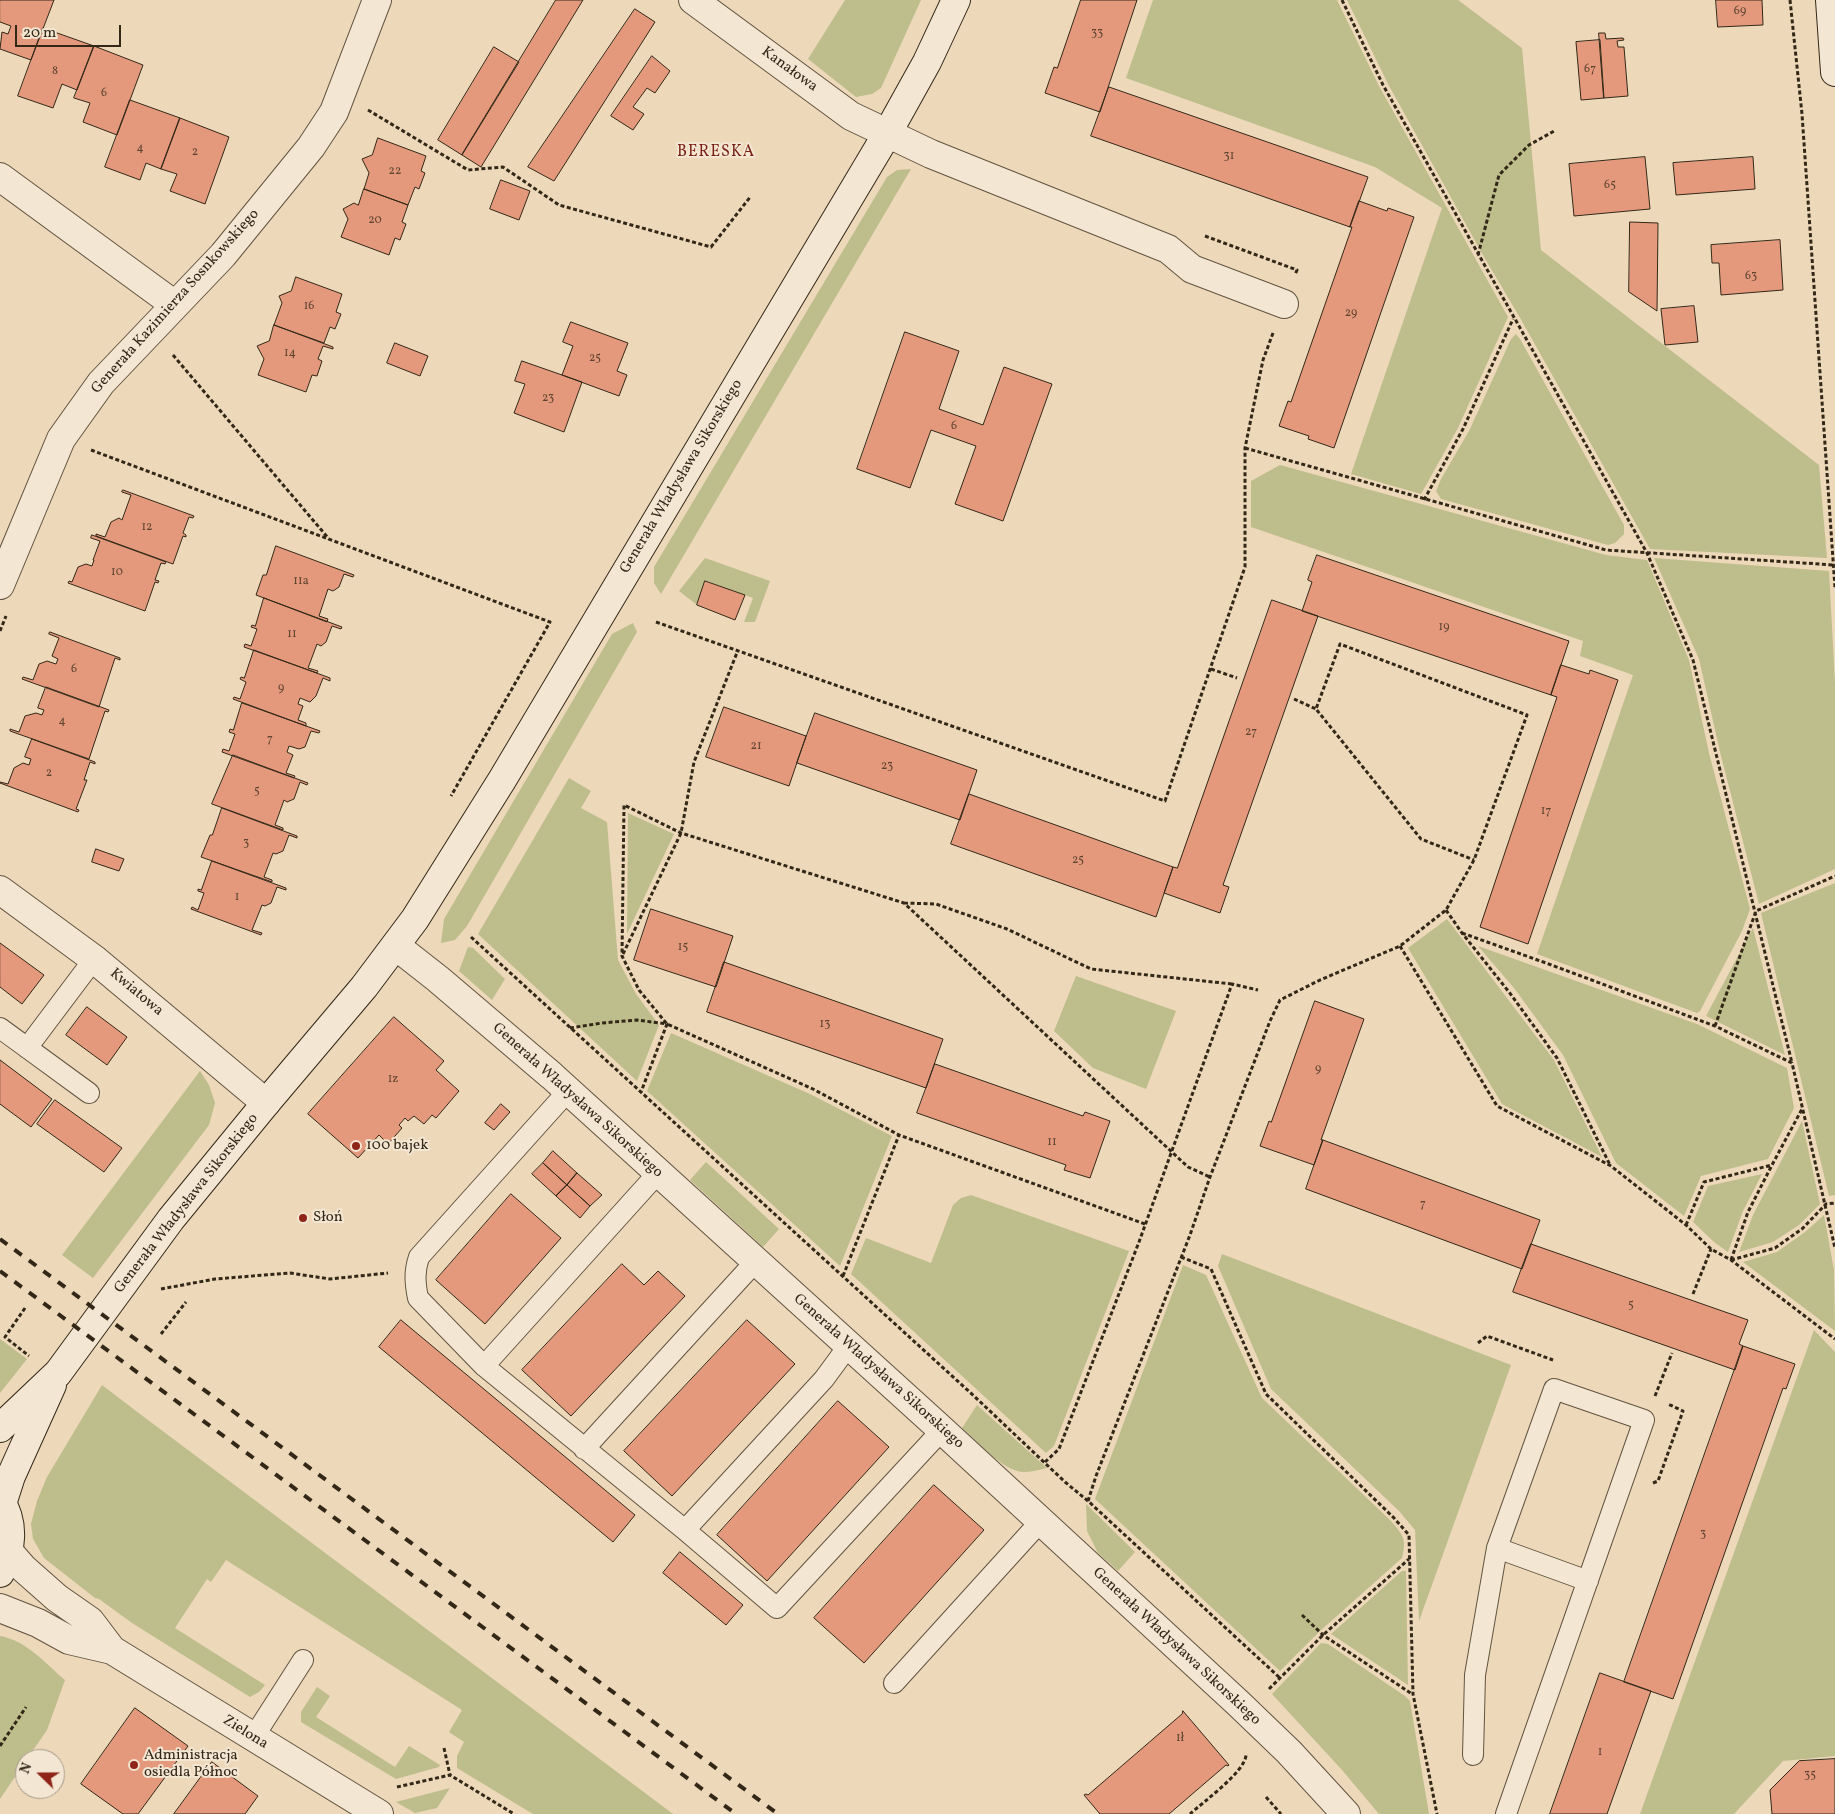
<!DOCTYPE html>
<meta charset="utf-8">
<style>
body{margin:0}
#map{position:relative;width:1835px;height:1814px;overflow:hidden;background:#edd8ba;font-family:Vollkorn,serif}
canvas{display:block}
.north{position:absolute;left:15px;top:1749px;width:50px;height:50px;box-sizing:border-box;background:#f3e6d2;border:1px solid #a69a88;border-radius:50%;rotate:292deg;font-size:14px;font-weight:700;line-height:20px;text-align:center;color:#332818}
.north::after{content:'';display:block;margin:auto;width:18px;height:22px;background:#8f2418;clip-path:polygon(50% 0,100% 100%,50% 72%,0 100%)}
.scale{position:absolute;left:15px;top:25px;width:106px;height:22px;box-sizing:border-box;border:2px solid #332818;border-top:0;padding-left:6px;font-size:15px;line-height:18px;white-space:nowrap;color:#332818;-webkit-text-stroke:4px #f3e6d2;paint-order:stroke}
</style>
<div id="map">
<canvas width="1835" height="1814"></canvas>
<div class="north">N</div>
<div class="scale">20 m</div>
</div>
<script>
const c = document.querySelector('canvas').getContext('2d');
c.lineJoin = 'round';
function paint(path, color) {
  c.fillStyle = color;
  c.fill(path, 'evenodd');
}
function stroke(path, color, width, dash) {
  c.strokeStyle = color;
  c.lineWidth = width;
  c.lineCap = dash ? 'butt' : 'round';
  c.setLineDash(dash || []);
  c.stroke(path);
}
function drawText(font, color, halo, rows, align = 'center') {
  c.font = font + ' Vollkorn,serif';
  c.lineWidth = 4;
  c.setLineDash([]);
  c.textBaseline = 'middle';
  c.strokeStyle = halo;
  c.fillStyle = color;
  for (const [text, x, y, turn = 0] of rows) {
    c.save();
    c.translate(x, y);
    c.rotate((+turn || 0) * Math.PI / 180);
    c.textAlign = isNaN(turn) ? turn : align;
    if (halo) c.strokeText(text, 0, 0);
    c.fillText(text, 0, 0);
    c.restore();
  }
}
paint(new Path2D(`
 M 845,0 L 921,0 L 881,88 L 872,94 L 856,97 L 808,59 Z
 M 1153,0 L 1337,0 L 1379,86 L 1508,317 L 1458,428 L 1421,494 L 1351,474 L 1442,208 L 1375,167 L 1126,78 Z
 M 1347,0 L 1458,0 L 1522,48 L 1541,250 L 1819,465 L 1827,558 L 1650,549 L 1519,316 L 1484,257 L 1388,84 Z
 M 911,169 L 661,594 L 654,583 L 654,567 L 887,177 L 897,170 Z
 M 1516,334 L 1520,339 L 1624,525 L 1624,534 L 1615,543 L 1608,545 L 1441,499 L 1436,491 L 1441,479 L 1469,431 L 1511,339 Z
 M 1280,465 L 1606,555 L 1647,560 L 1689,660 L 1709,753 L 1750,909 L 1742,931 L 1700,1011 L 1697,1013 L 1537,954 L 1633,675 L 1580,656 L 1583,641 L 1251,527 L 1251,481 Z
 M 705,558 L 770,581 L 755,622 L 744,622 L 753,598 L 706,581 L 697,605 L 679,591 Z
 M 1654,558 L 1829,571 L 1835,683 L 1835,869 L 1759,904 L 1720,752 L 1699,659 Z
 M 633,623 L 637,632 L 467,926 L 455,940 L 441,943 L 444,919 L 612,634 Z
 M 569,778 L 591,791 L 581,808 L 607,822 L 618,960 L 636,994 L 659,1025 L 637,1081 L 478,934 Z
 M 628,813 L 674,834 L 627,934 Z
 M 1835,883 L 1835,1195 L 1829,1196 L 1761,913 Z
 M 1447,919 L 1554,1060 L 1602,1157 L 1502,1104 L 1408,948 Z
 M 1753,928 L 1785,1055 L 1706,1016 Z
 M 1478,946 L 1697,1024 L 1787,1068 L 1794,1108 L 1768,1159 L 1701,1176 L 1684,1216 L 1616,1163 L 1563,1055 L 1514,988 Z
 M 468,947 L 473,948 L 505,979 L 492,1000 L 459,971 Z
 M 1076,976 L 1176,1011 L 1146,1089 L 1093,1068 L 1054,1031 Z
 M 671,1033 L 810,1094 L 892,1136 L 840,1266 L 647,1091 Z
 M 200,1071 L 209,1085 L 215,1103 L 209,1125 L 93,1278 L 62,1255 Z
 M 1802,1121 L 1820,1204 L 1799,1225 L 1773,1242 L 1739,1252 L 1753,1215 Z
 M 706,1162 L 779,1229 L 763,1247 L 690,1180 Z
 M 1762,1174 L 1743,1211 L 1728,1252 L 1714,1242 L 1693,1222 L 1708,1186 Z
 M 971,1195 L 1129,1251 L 1054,1446 L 1046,1453 L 851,1274 L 866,1238 L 931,1263 L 953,1205 L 961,1198 Z
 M 1824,1215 L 1834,1270 L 1835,1331 L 1743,1262 L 1777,1252 L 1805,1232 Z
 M 1222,1254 L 1511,1365 L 1419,1621 L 1415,1530 L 1399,1511 L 1271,1389 L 1218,1266 Z
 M 1183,1265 L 1206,1275 L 1262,1398 L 1391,1521 C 1403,1535 1407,1539 1402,1558 L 1320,1631 L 1280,1671 L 1095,1499 Z
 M 1814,1330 L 1835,1352 L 1835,1756 L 1783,1761 L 1734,1814 L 1640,1814 Z
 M 0,1339 L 27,1359 L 0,1393 Z
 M 102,1385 L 140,1414 L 673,1814 L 533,1814 L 457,1768 L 457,1756 L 464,1742 L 449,1732 L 462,1710 L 226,1560 L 211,1582 L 207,1579 L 175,1628 L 265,1685 L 259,1692 L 250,1697 L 132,1623 L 99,1599 L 95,1598 L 44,1558 L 33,1539 L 31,1524 L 37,1501 L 47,1477 Z
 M 977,1405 L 1047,1468 C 1039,1470 1031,1472 1023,1472 C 1003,1471 977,1441 962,1428 Z
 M 1086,1504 L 1135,1552 L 1118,1571 L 1098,1553 L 1087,1531 Z
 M 1402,1571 L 1406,1571 L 1408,1685 L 1331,1634 Z
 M 0,1636 C 26,1640 46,1664 65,1680 L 47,1730 L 27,1759 L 25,1759 L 25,1762 L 0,1799 Z
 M 1321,1643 L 1328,1644 L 1405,1696 L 1410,1701 L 1429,1814 L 1379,1814 L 1342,1770 L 1272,1694 Z
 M 317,1687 L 330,1696 L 316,1717 L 395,1767 L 409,1746 L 440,1765 L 439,1767 L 396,1779 L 301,1722 L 301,1712 Z
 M 450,1788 L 437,1808 L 415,1813 L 396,1802 Z`), '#bebd8c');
const building = new Path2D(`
 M 0,0 L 54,0 L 31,60 L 0,49 L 2,32 L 8,34 L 11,26 L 0,22 Z
 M 556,0 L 583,0 L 481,167 L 462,155 Z
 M 1081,0 L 1137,0 L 1100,112 L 1045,93 L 1054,67 L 1057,68 Z
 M 1716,0 L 1762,0 L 1763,25 L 1718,27 Z
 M 635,9 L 655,22 L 554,181 L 528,167 Z
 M 43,28 L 94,46 L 77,90 L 62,84 L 53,108 L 18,96 Z
 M 1599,33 L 1605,33 L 1606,39 L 1623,38 L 1624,40 L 1617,41 L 1618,47 L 1624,47 L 1628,96 L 1604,98 Z
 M 1600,40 L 1604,98 L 1581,100 L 1576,42 Z
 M 94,46 L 143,65 L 117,135 L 83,122 L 90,103 L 74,98 Z
 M 494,47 L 519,62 L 462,155 L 438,140 Z
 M 652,56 L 670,71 L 655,93 L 647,88 L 633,107 L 644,114 L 633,130 L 611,116 Z
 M 1109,87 L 1368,177 L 1350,227 L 1091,136 Z
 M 130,100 L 180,118 L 161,169 L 146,163 L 140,180 L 105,167 Z
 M 180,118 L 229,137 L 205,204 L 170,191 L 177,174 L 161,169 Z
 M 378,138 L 426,156 L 421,171 L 425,173 L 419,189 L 415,187 L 408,205 L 364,189 L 369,173 L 362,159 L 372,155 Z
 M 1645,157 L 1650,209 L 1574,216 L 1569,164 Z
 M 1753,157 L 1755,189 L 1676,195 L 1673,163 Z
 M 501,180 L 530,191 L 519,220 L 490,209 Z
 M 364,189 L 408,205 L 402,222 L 406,224 L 400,240 L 395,238 L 389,255 L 341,237 L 348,219 L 343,209 L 354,203 L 358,205 Z
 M 1359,201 L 1387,211 L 1388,208 L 1414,217 L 1334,448 L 1308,439 L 1309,436 L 1279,426 L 1288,401 L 1291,402 L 1352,227 L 1350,227 Z
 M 1630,222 L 1658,223 L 1657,311 L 1629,292 Z
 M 1780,240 L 1783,290 L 1721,295 L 1719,263 L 1712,263 L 1711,245 Z
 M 296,277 L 342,294 L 336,312 L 341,314 L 335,329 L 330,327 L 324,343 L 274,325 L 282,303 L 279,296 L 291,291 Z
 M 1694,306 L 1698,342 L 1665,345 L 1661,309 Z
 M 571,322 L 628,343 L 617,371 L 627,375 L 619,396 L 562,375 L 573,346 L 563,342 Z
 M 274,325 L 333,347 L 333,349 L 323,346 L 318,359 L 322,361 L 317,376 L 312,375 L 306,392 L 258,375 L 264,359 L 257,346 L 269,341 Z
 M 905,332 L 959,351 L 939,409 L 983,425 L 1004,367 L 1052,384 L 1003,521 L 955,504 L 976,446 L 931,430 L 910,488 L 857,469 Z
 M 395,343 L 428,356 L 420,376 L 387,363 Z
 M 522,361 L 582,382 L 564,432 L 514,413 L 525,384 L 515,381 Z
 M 123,490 L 194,516 L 193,518 L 189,517 L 183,533 L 186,535 L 186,537 L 183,536 L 173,564 L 96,536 L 96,534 L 105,537 L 111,522 L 119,518 L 122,520 L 131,495 L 122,492 Z
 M 92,535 L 166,562 L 165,564 L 161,563 L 155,580 L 159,581 L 158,583 L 155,582 L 145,611 L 68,583 L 69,581 L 72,582 L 78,567 L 86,564 L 92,566 L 94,560 L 93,560 L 100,541 L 91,538 Z
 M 276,546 L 354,575 L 353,577 L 344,574 L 339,587 L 333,591 L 328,589 L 319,616 L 328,619 L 327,622 L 256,595 L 263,575 L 266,575 Z
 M 1317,555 L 1569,641 L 1551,695 L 1302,611 L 1312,582 L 1308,580 Z
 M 705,581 L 745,595 L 735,620 L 697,605 Z
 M 264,598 L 342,627 L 341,629 L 332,626 L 326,642 L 321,646 L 317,644 L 308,668 L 318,671 L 317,673 L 244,647 L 245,644 L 251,646 L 257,629 L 251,627 L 252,625 L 255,626 Z
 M 1272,600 L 1318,616 L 1223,885 L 1229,887 L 1220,913 L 1164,893 L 1173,867 L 1177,868 Z
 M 50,632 L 120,658 L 120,660 L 115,658 L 99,707 L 22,679 L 23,677 L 33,680 L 39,664 L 47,661 L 56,664 L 58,659 L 52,656 L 59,638 L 49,634 Z
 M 254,650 L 330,678 L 330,681 L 323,678 L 316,696 L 310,702 L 300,698 L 298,704 L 303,706 L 298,720 L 306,723 L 306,726 L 233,699 L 234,697 L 240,699 L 246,682 L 240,679 L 241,677 L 244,678 Z
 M 1561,665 L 1589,674 L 1590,670 L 1618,680 L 1528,944 L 1480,927 L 1557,697 L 1551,695 Z
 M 46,687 L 109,710 L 108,712 L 105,711 L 89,759 L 10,731 L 10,729 L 19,732 L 25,716 L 36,713 L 42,715 L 44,710 L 38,708 Z
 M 242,703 L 320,731 L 319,733 L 311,731 L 305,747 L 299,749 L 289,746 L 287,752 L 293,755 L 286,773 L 295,776 L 294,778 L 222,752 L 223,749 L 229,751 L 235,734 L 229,732 L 230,729 L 233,730 Z
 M 724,707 L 806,736 L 789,786 L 706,757 Z
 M 815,713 L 977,770 L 960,820 L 797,763 Z
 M 32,739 L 95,762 L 95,764 L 90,762 L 84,780 L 87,780 L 76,809 L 79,810 L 78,812 L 0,783 L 0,782 L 8,784 L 14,768 L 23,763 L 29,765 L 31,759 L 25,757 Z
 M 233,755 L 308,783 L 307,785 L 300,782 L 294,799 L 287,802 L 284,800 L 275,825 L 283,828 L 283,830 L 212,804 Z
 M 969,794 L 1173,867 L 1156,917 L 951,844 Z
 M 222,808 L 297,836 L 297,838 L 289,835 L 283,851 L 276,854 L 273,853 L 264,877 L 272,880 L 272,882 L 201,857 L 210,835 L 212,835 Z
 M 96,849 L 124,859 L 119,871 L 92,862 Z
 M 212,861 L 286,888 L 286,890 L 277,887 L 271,903 L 265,906 L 262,905 L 252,930 L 262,933 L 261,935 L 191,909 L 192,907 L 198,910 L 204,893 L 198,891 L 198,889 L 201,890 Z
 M 651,909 L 733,936 L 716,987 L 634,960 Z
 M 0,943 L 44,975 L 22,1004 L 0,987 Z
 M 724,962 L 943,1039 L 926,1088 L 707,1012 Z
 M 1315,1001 L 1364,1019 L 1321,1140 L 1323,1140 L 1314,1165 L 1260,1146 L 1269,1121 L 1271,1122 Z
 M 87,1007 L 127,1037 L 107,1065 L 66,1035 Z
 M 394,1017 L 444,1061 L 436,1070 L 459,1091 L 436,1118 L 432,1115 L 424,1124 L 414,1116 L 408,1121 L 405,1118 L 399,1125 L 402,1128 L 388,1144 L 379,1135 L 358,1158 L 308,1114 Z
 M 0,1060 L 52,1099 L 31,1127 L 0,1104 Z
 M 935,1064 L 1083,1116 L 1085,1112 L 1110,1121 L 1090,1178 L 1064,1170 L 1066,1165 L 917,1113 Z
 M 55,1100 L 122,1148 L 104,1172 L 37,1124 Z
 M 501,1104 L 510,1112 L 494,1130 L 485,1123 Z
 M 1323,1140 L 1540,1220 L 1522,1269 L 1306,1189 Z
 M 553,1151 L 577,1173 L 567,1185 L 543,1163 Z
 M 543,1163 L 567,1185 L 556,1196 L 532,1174 Z
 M 577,1173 L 602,1195 L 590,1206 L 567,1185 Z
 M 567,1185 L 590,1206 L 580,1218 L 556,1196 Z
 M 511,1194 L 561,1238 L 485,1324 L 436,1280 Z
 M 1531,1244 L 1748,1320 L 1739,1344 L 1743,1346 L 1735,1370 L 1513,1292 Z
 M 622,1264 L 644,1285 L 658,1271 L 685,1296 L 571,1416 L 522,1370 Z
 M 401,1320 L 635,1515 L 613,1542 L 379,1347 Z
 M 747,1320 L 795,1364 L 672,1496 L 624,1451 Z
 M 1743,1346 L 1795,1364 L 1786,1389 L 1783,1388 L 1673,1699 L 1624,1682 Z
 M 838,1401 L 889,1447 L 767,1581 L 717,1535 Z
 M 934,1485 L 984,1530 L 864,1663 L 814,1618 Z
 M 680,1552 L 743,1605 L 726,1625 L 663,1573 Z
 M 1600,1673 L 1651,1691 L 1607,1814 L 1550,1814 Z
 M 135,1708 L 188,1746 L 138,1814 L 123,1814 L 81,1784 Z
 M 1183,1711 L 1229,1765 L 1228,1766 L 1226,1765 L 1169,1814 L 1100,1814 L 1084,1795 L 1086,1794 L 1088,1795 L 1182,1714 Z
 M 1835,1759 L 1835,1814 L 1772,1814 L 1770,1790 L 1799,1761 Z
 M 212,1762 L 258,1796 L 245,1814 L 174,1814 Z`);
paint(building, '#e4997c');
stroke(building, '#332818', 1);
const lane = new Path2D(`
 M 0,1028 L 89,1093
 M 27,1048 L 94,959
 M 568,1091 L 419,1257 C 414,1272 415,1283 418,1298 L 484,1366 L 685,1530 L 777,1608 L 942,1430
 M 484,1366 L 658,1173
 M 584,1449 L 756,1261
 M 685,1530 L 824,1379 L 849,1345
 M 1497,1548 L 1588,1581
 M 894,1683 L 1040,1522
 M 253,1738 L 303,1660
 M 1473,1755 L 1475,1675 L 1497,1548 L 1554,1389 L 1644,1420 L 1506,1814`);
const street = new Path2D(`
 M 693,0 L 851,116 L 931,154 L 1168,249 L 1192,269 L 1284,304
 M 0,177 L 175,305
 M 0,585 L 61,439 L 101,383 L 223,255 L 311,147 L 334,112 L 377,0
 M 0,890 L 94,959 L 266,1103
 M 396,946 L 438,979 L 552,1076 L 942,1430 L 1238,1703 L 1289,1752 L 1346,1814
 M 9,1552 L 23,1568 L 57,1598 L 90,1621 L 112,1650
 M 0,1608 L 38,1623 L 69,1640 L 112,1650 L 379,1814`);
const secondary = new Path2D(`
 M 1830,0 L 1835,72
 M 0,1428 L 58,1373 L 171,1219 L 266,1103 L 364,987 L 415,919 L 502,780 L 887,134 L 927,62 L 956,0
 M 0,1500 C 15,1523 12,1550 0,1573
 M 2,1504 L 11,1476 L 52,1385`);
stroke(lane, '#625440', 22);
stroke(street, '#625440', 30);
stroke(secondary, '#332818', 30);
stroke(new Path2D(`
 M 1342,0 L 1383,85 L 1647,553 L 1693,660 L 1792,1063
 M 1790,0 L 1802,114 L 1835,588
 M 368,110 L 468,170 L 503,167 L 559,205 L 711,247 L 751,196
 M 1205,236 L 1297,270 L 1295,275
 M 1478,255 L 1499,175 L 1529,145 L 1556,130
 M 173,355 L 329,539
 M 1245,448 L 1606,550 L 1834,565
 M 91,450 L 550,622 L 451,796
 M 1424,500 L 1463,429 L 1513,319
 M 656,622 L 1165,801 L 1245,567 L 1245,448 L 1263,360 L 1273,333
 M 0,631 L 6,616
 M 1211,669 L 1237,678
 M 1294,699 L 1316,709
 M 904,903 L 936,904 L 1007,929 L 1091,969 L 1232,984
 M 1446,910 L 1462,933 L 1509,992 L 1557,1058 L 1610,1165
 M 1462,933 L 1546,963 L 1715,1026 L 1792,1063 L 1835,1248
 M 471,937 L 974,1396 L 1065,1482 L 1088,1501 L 1280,1678
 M 1400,946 L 1497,1106 L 1611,1166 L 1686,1225 L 1711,1249 L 1731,1260 L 1835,1339
 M 623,954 L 681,833 L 694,762 L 738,650
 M 1715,1026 L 1756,911 L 1835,876
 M 570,1028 L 602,1023 L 637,1020 L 667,1024 L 641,1092
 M 1145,1224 L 899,1135 L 813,1089 L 667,1024 L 639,990 L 622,956 L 624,805 L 681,833 L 904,903 L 1188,1167 L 1210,1177
 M 1686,1225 L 1704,1182 L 1772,1165 L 1802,1109
 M 1181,1257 L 1211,1269 L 1266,1394 L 1394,1518 L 1409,1535 L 1413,1694 L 1437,1814
 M 1731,1260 L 1775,1248 L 1802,1229 L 1826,1204 L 1835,1203
 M 1731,1260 L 1748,1212 L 1772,1165
 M 843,1276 L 899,1135
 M 161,1289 L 215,1279 L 290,1273 L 330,1279 L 388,1273
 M 1693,1294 L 1711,1249
 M 25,1308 L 5,1337 L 29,1356
 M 161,1334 L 186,1302
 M 1478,1343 L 1487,1336 L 1553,1360
 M 1655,1396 L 1672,1353
 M 1045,1462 L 1059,1449 L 1139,1242 L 1232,984 L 1258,990
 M 1653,1483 L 1658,1481 L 1683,1411 L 1668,1404
 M 1088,1501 L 1096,1476 L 1190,1235 L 1210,1177 L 1270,1021 L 1280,1000 L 1320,980 L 1400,946 L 1446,910 L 1474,860 L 1527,715 L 1340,644 L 1316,709 L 1421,839 L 1474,860
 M 1302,1615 L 1323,1635 L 1412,1694
 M 1269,1689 L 1323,1635 L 1409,1559
 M 0,1746 L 26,1707
 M 444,1748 L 450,1775
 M 397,1787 L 450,1775 L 514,1814
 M 1266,1797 L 1281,1814
 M 1190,1814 C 1203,1802 1245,1772 1246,1755`), '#332818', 3, [4, 2.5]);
stroke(lane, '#f3e6d2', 20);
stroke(street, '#f3e6d2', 28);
stroke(secondary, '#f3e6d2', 28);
stroke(new Path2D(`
 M 0,1239 L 778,1814
 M 0,1271 L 736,1814`), '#332818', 4, [9, 9]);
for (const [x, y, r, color] of [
 [356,1146,5,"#8f2418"],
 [303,1218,5,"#8f2418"],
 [134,1765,5,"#8f2418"]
]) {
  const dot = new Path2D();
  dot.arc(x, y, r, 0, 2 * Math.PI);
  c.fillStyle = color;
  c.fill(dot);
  stroke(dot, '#f3e6d2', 2);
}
drawText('12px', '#5f4431', null, [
 ["69",1740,12],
 ["33",1097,34],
 ["67",1590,70],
 ["8",55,72],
 ["6",104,94],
 ["4",140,149],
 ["2",195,153],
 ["31",1229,157],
 ["22",395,172],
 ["65",1610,186],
 ["20",375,221],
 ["63",1751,277],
 ["16",309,307],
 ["29",1351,314],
 ["14",290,354],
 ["25",595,359],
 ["23",548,399],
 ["6",954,427],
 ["12",147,528],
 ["10",117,573],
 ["11a",301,582],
 ["19",1444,628],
 ["11",292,635],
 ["6",74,670],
 ["9",281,689],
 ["4",62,722],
 ["27",1251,733],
 ["7",270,740],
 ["21",756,747],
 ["23",887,767],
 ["2",49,774],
 ["5",257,792],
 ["17",1546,812],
 ["3",246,844],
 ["25",1078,861],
 ["1",237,898],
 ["15",683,948],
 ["13",825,1025],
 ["9",1318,1070],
 ["1z",393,1080],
 ["11",1052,1143],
 ["7",1423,1205],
 ["5",1631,1306],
 ["3",1703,1535],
 ["1ł",1180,1739],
 ["1",1600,1753],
 ["35",1810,1776]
]);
drawText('15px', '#332818', '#f3e6d2', [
 ["Kanałowa",789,70,36],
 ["Generała Kazimierza Sosnkowskiego",176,302,-48],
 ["Generała Władysława Sikorskiego",682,477,-59],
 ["Kwiatowa",136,993,40],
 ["Generała Władysława Sikorskiego",577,1101,42],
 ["Generała Władysława Sikorskiego",187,1204,-52],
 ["Generała Władysława Sikorskiego",878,1372,42],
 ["Generała Władysława Sikorskiego",1176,1647,43],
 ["Zielona",245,1733,32]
]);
drawText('15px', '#332818', '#f3e6d2', [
 ["100 bajek",366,1146],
 ["Słoń",313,1218],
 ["Administracja",144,1756],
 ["osiedla Północ",144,1773]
], 'left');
c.letterSpacing = '1px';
drawText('16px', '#7a1f14', '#f3e6d2', [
 ["BERESKA",716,153]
]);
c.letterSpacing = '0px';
</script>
